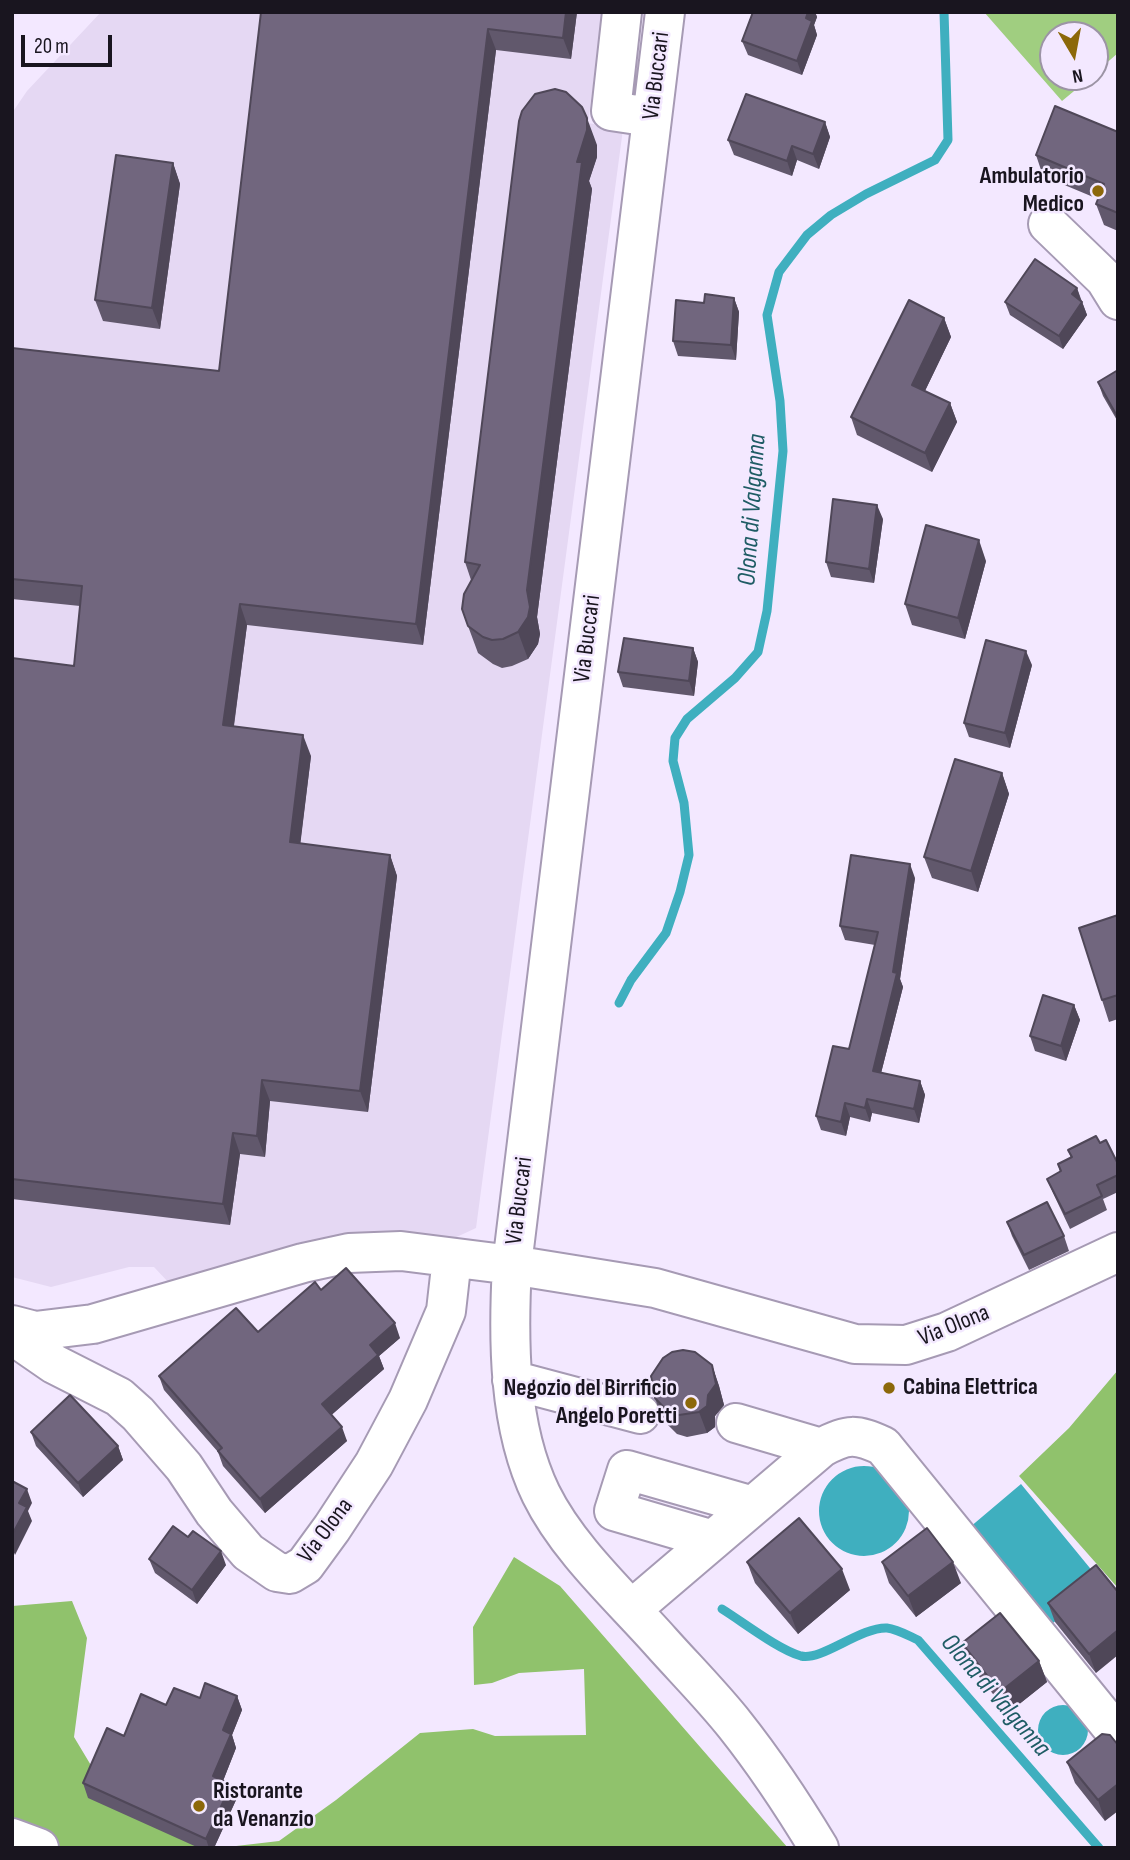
<!DOCTYPE html>
<style>
body{margin:0}
#map{position:relative;width:1130px;height:1860px;overflow:hidden;background:#f3e8ff;font-family:"Sofia Sans Condensed",sans-serif}
canvas{display:block}
.frame{position:absolute;inset:0;border:14px solid #19151f;pointer-events:none}
.north{position:absolute;left:1039px;top:21px;width:70px;height:70px;box-sizing:border-box;background:#f3e8ff;border:2px solid #9c94a5;border-radius:50%;rotate:170deg;font-size:19px;font-weight:700;line-height:28px;text-align:center;color:#19151f}
.north::after{content:'';display:block;margin:auto;width:24px;height:32px;background:#8c680a;clip-path:polygon(50% 0,100% 100%,50% 72%,0 100%)}
.scale{position:absolute;left:21px;top:35px;width:91px;height:32px;box-sizing:border-box;border:4px solid #19151f;border-top:0;padding-left:9px;font-size:21px;line-height:24px;white-space:nowrap;color:#19151f;-webkit-text-stroke:5px #f3e8ff;paint-order:stroke}
</style>
<div id="map">
<canvas width="1130" height="1860"></canvas>
<div class="frame"></div>
<div class="north">N</div>
<div class="scale">20 m</div>
</div>
<script>
const c = document.querySelector('canvas').getContext('2d');
c.lineJoin = 'round';
function paint(path, color) {
  c.fillStyle = color;
  c.fill(path, 'evenodd');
}
function stroke(path, color, width, dash) {
  c.strokeStyle = color;
  c.lineWidth = width;
  c.lineCap = dash ? 'butt' : 'round';
  c.setLineDash(dash || []);
  c.stroke(path);
}
function drawText(font, color, halo, rows, align = 'center') {
  c.font = font + ' "Sofia Sans Condensed",sans-serif';
  c.lineWidth = 5;
  c.setLineDash([]);
  c.textBaseline = 'middle';
  c.strokeStyle = halo;
  c.fillStyle = color;
  for (const [text, x, y, turn = 0] of rows) {
    c.save();
    c.translate(x, y);
    c.rotate((+turn || 0) * Math.PI / 180);
    c.textAlign = isNaN(turn) ? turn : align;
    if (halo) c.strokeText(text, 0, 0);
    c.fillText(text, 0, 0);
    c.restore();
  }
}
paint(new Path2D(`
 M 101,12 L 603,12 L 588,123 L 623,129 L 476,1228 L 448,1241 L 170,1284 L 154,1267 L 129,1267 L 51,1287 L 12,1277 L 12,113 L 27,91 Z`), '#e5d8f3');
paint(new Path2D(`
 M 984,12 L 1118,12 L 1118,53 L 1095,73 L 1095,35 L 1053,35 L 1053,77 L 1091,77 L 1062,101 Z`), '#a0ce80');
paint(new Path2D(`
 M 1118,1370 L 1118,1588 L 1019,1476 L 1069,1428 Z
 M 514,1557 L 560,1586 L 788,1848 L 219,1848 L 279,1841 L 336,1800 L 420,1733 L 473,1729 L 495,1736 L 586,1735 L 584,1669 L 519,1673 L 492,1683 L 474,1685 L 473,1627 Z
 M 72,1601 L 87,1638 L 74,1737 L 116,1807 L 216,1848 L 12,1848 L 12,1606 Z`), '#90c26c');
paint(new Path2D(`
 M819 1511a45 45 0 1 1 90 0a45 45 0 1 1-90 0Z
 M 1021,1484 L 1103,1584 L 1044,1630 L 963,1533 Z
 M1038 1730a25 25 0 1 1 50 0a25 25 0 1 1-50 0Z`), '#3fafbf');
stroke(new Path2D(`
 M 619,1003 L 631,980 L 666,933 L 680,892 L 689,855 L 684,803 L 673,761 L 675,738 L 687,719 L 735,678 L 758,652 L 767,611 L 783,451 L 780,401 L 767,315 L 779,272 L 807,235 L 831,215 L 866,194 L 935,160 L 948,140 L 944,12
 M 722,1609 C 743,1622 779,1650 801,1656 C 822,1661 860,1627 887,1628 C 897,1629 909,1636 918,1640 L 1099,1848`), '#3fafbf', 9);
const minor = new Path2D(`
 M 622,12 L 611,111 L 651,117
 M 665,12 L 512,1265 C 508,1339 508,1426 541,1494 C 568,1549 621,1597 661,1642 C 686,1670 712,1696 735,1725 C 766,1764 793,1805 819,1848
 M 1048,224 L 1105,279 L 1118,300
 M 12,1325 L 35,1331 L 93,1324 L 303,1263 L 349,1253 L 401,1251 L 512,1265 L 655,1288 L 855,1344 L 906,1345 L 947,1332 L 1118,1252
 M 12,1335 L 54,1364 L 119,1397 L 138,1414 L 184,1467 L 214,1512 L 248,1552 L 277,1572 L 290,1574 L 305,1565 L 332,1528 L 374,1464 L 408,1400 L 446,1311 L 452,1258
 M 512,1380 L 640,1414
 M 736,1423 L 821,1448
 M 713,1540 L 614,1511 L 627,1470 L 753,1506
 M 632,1609 L 821,1448 C 848,1433 856,1434 883,1446 L 1118,1735`);
const major = new Path2D(`
 M 12,1838 L 39,1848`);
stroke(minor, '#a69ab4', 42);
stroke(major, '#a69ab4', 42);
stroke(minor, '#fff', 38);
stroke(major, '#fff', 38);
paint(new Path2D(`
 M 261,12 L 577,12 L 571,59 L 496,50 L 423,645 L 247,625 L 234,726 L 311,756 L 300,844 L 390,855 L 397,876 L 368,1112 L 270,1101 L 265,1157 L 240,1154 L 230,1225 L 12,1199 L 12,658 L 74,666 L 80,606 L 12,599 L 12,348 L 219,371 Z
 M 753,12 L 815,12 L 817,17 L 814,25 L 817,35 L 802,75 L 748,55 L 742,41 Z
 M 825,122 L 830,137 L 819,169 L 797,160 L 792,176 L 734,155 L 728,140 Z
 M 1118,132 L 1118,231 L 1104,225 L 1096,204 L 1098,199 L 1043,176 L 1036,155 Z
 M 597,145 L 597,157 L 589,181 L 592,189 L 537,617 L 540,634 L 538,644 L 528,659 L 512,666 L 502,668 L 493,664 L 478,653 L 468,626 L 471,580 L 465,562 Z
 M 173,163 L 180,184 L 160,329 L 103,321 L 95,300 Z
 M 1077,288 L 1087,315 L 1063,349 L 1010,315 L 1005,302 Z
 M 734,298 L 739,312 L 736,360 L 678,356 L 673,341 Z
 M 944,318 L 951,337 L 925,391 L 950,403 L 957,422 L 932,472 L 857,435 L 851,417 Z
 M 1118,370 L 1118,422 L 1103,396 L 1098,382 Z
 M 883,519 L 874,583 L 831,577 L 826,562 Z
 M 986,561 L 965,639 L 912,625 L 905,604 Z
 M 693,648 L 698,662 L 694,696 L 623,687 L 618,672 Z
 M 1032,665 L 1010,748 L 969,737 L 964,723 Z
 M 1002,773 L 1009,794 L 978,892 L 932,878 L 924,857 Z
 M 915,878 L 900,979 L 903,987 L 881,1073 L 920,1081 L 925,1095 L 919,1123 L 872,1113 L 870,1122 L 850,1117 L 846,1136 L 821,1130 L 816,1116 L 849,1049 L 875,945 L 845,940 L 840,926 Z
 M 1118,915 L 1118,1019 L 1109,1022 L 1102,1000 Z
 M 1074,1005 L 1080,1020 L 1066,1061 L 1035,1051 L 1030,1036 Z
 M 1100,1143 L 1118,1164 L 1118,1192 L 1103,1199 L 1107,1210 L 1070,1229 L 1053,1193 L 1047,1179 L 1060,1172 L 1058,1164 L 1071,1158 L 1068,1150 Z
 M 1007,1222 L 1064,1236 L 1069,1251 L 1029,1270 L 1012,1236 Z
 M 321,1290 L 400,1338 L 379,1356 L 384,1369 L 331,1415 L 347,1441 L 265,1513 L 223,1466 L 218,1452 L 164,1390 L 159,1376 L 258,1332 Z
 M 712,1365 L 719,1386 L 724,1405 L 715,1416 L 715,1427 L 707,1433 L 687,1437 L 677,1434 L 662,1419 L 655,1398 Z
 M 31,1432 L 118,1446 L 123,1460 L 83,1497 L 36,1446 Z
 M 149,1559 L 226,1565 L 197,1604 L 155,1573 Z
 M 747,1562 L 850,1590 L 798,1634 L 755,1583 Z
 M 882,1562 L 961,1583 L 916,1617 L 889,1583 Z
 M 1096,1565 L 1096,1673 L 1055,1622 L 1048,1603 Z
 M 962,1643 L 1039,1661 L 1047,1682 L 1008,1713 L 970,1665 Z
 M 237,1696 L 242,1710 L 232,1735 L 236,1748 L 223,1781 L 231,1785 L 236,1800 L 214,1848 L 199,1848 L 88,1798 L 83,1783 L 124,1736 L 166,1705 L 200,1698 Z
 M 1110,1735 L 1105,1821 L 1075,1783 L 1067,1762 Z`), '#61586c');
paint(new Path2D(`
 M 566,12 L 577,12 L 571,59 L 563,38 Z
 M 808,12 L 815,12 L 817,17 L 814,25 L 817,35 L 802,75 L 797,61 L 806,18 Z
 M 488,29 L 496,50 L 423,645 L 416,624 Z
 M 587,118 L 597,145 L 597,157 L 589,181 L 592,189 L 537,617 L 540,634 L 538,644 L 528,659 L 518,632 L 527,590 L 577,162 Z
 M 825,122 L 830,137 L 819,169 L 813,154 Z
 M 792,146 L 797,160 L 792,176 L 787,161 Z
 M 173,163 L 180,184 L 160,329 L 152,308 Z
 M 1077,288 L 1081,301 L 1072,294 Z
 M 734,298 L 739,312 L 736,360 L 731,345 Z
 M 1082,302 L 1087,315 L 1063,349 L 1059,336 Z
 M 944,318 L 951,337 L 919,403 L 912,385 Z
 M 950,403 L 957,422 L 932,472 L 925,453 Z
 M 877,505 L 883,519 L 874,583 L 869,569 Z
 M 979,540 L 986,561 L 965,639 L 958,618 Z
 M 240,604 L 247,625 L 231,746 L 223,725 Z
 M 693,648 L 698,662 L 694,696 L 689,681 Z
 M 1026,651 L 1032,665 L 1010,748 L 1005,733 Z
 M 303,735 L 311,756 L 298,863 L 290,842 Z
 M 1002,773 L 1009,794 L 978,892 L 971,871 Z
 M 390,855 L 397,876 L 368,1112 L 360,1091 Z
 M 910,864 L 915,878 L 900,979 L 903,987 L 878,1085 L 873,1071 L 893,972 Z
 M 1074,1005 L 1080,1020 L 1066,1061 L 1061,1046 Z
 M 262,1080 L 270,1101 L 265,1157 L 257,1136 Z
 M 920,1081 L 925,1095 L 919,1123 L 914,1109 Z
 M 867,1099 L 872,1113 L 870,1122 L 865,1108 Z
 M 845,1103 L 850,1117 L 846,1136 L 841,1122 Z
 M 233,1133 L 240,1154 L 230,1225 L 223,1204 Z
 M 395,1323 L 400,1338 L 379,1356 L 384,1369 L 327,1419 L 322,1404 L 370,1345 Z
 M 712,1365 L 719,1386 L 724,1405 L 715,1416 L 715,1427 L 707,1433 L 699,1412 L 708,1395 Z
 M 342,1427 L 347,1441 L 265,1513 L 260,1499 Z
 M 118,1446 L 123,1460 L 83,1497 L 78,1483 Z
 M 27,1489 L 32,1503 L 28,1511 L 32,1521 L 15,1555 L 12,1548 L 12,1535 L 19,1503 Z
 M 221,1551 L 226,1565 L 197,1604 L 192,1590 Z
 M 953,1562 L 961,1583 L 916,1617 L 908,1596 Z
 M 842,1569 L 850,1590 L 798,1634 L 790,1613 Z
 M 1118,1630 L 1118,1655 L 1096,1673 L 1089,1654 Z
 M 1039,1661 L 1047,1682 L 1008,1713 L 1000,1692 Z
 M 237,1696 L 242,1710 L 232,1735 L 236,1748 L 219,1791 L 213,1776 L 223,1730 Z
 M 1118,1784 L 1118,1811 L 1105,1821 L 1098,1800 Z
 M 231,1785 L 236,1800 L 214,1848 L 209,1848 L 206,1839 Z`), '#4f4758');
const building = new Path2D(`
 M 261,12 L 566,12 L 563,38 L 488,29 L 416,624 L 240,604 L 223,725 L 303,735 L 290,842 L 390,855 L 360,1091 L 262,1080 L 257,1136 L 233,1133 L 223,1204 L 12,1179 L 12,658 L 74,666 L 82,586 L 12,579 L 12,348 L 219,371 Z
 M 753,12 L 808,12 L 806,18 L 812,21 L 797,61 L 742,41 Z
 M 555,89 L 566,92 L 582,107 L 587,118 L 587,130 L 577,162 L 582,162 L 527,590 L 530,607 L 528,617 L 518,632 L 503,639 L 492,640 L 483,637 L 468,626 L 462,609 L 464,594 L 480,565 L 465,562 L 519,121 L 522,111 L 535,94 Z
 M 746,94 L 825,122 L 813,154 L 792,146 L 787,161 L 728,140 Z
 M 1055,106 L 1118,132 L 1118,213 L 1096,204 L 1104,184 L 1036,155 Z
 M 116,155 L 173,163 L 152,308 L 95,300 Z
 M 1035,259 L 1077,288 L 1072,294 L 1082,302 L 1059,336 L 1005,302 Z
 M 705,294 L 734,298 L 731,345 L 673,341 L 676,300 L 704,303 Z
 M 909,300 L 944,318 L 912,385 L 950,403 L 925,453 L 851,417 Z
 M 1118,370 L 1118,416 L 1117,416 L 1098,382 Z
 M 833,499 L 877,505 L 869,569 L 826,562 Z
 M 926,525 L 979,540 L 958,618 L 905,604 Z
 M 624,638 L 693,648 L 689,681 L 618,672 Z
 M 986,640 L 1026,651 L 1005,733 L 964,723 Z
 M 955,759 L 1002,773 L 971,871 L 924,857 Z
 M 851,855 L 910,864 L 893,972 L 897,973 L 873,1071 L 920,1081 L 914,1109 L 867,1099 L 865,1108 L 845,1103 L 841,1122 L 816,1116 L 833,1046 L 849,1049 L 878,932 L 840,926 Z
 M 1118,915 L 1118,995 L 1102,1000 L 1079,928 Z
 M 1043,995 L 1074,1005 L 1061,1046 L 1030,1036 Z
 M 1096,1136 L 1100,1143 L 1106,1140 L 1118,1164 L 1118,1175 L 1097,1185 L 1102,1196 L 1065,1214 L 1047,1179 L 1061,1171 L 1058,1164 L 1072,1157 L 1068,1150 Z
 M 1047,1202 L 1064,1236 L 1024,1255 L 1007,1222 Z
 M 346,1268 L 395,1323 L 370,1345 L 378,1355 L 322,1404 L 342,1427 L 260,1499 L 218,1451 L 222,1448 L 159,1376 L 236,1308 L 258,1332 L 315,1282 L 321,1290 Z
 M 683,1350 L 695,1352 L 712,1365 L 716,1384 L 708,1395 L 707,1406 L 699,1412 L 679,1415 L 669,1413 L 655,1398 L 651,1376 L 663,1358 L 672,1352 Z
 M 70,1395 L 118,1446 L 78,1483 L 31,1432 Z
 M 12,1481 L 27,1489 L 19,1503 L 27,1507 L 12,1535 Z
 M 799,1518 L 842,1569 L 790,1613 L 747,1562 Z
 M 173,1526 L 188,1537 L 193,1531 L 221,1551 L 192,1590 L 149,1559 Z
 M 927,1528 L 953,1562 L 908,1596 L 882,1562 Z
 M 1096,1565 L 1118,1592 L 1118,1630 L 1089,1654 L 1048,1603 Z
 M 1000,1613 L 1039,1661 L 1000,1692 L 962,1643 Z
 M 205,1683 L 237,1696 L 223,1730 L 231,1734 L 213,1776 L 231,1785 L 206,1839 L 83,1783 L 107,1728 L 124,1736 L 141,1694 L 166,1705 L 174,1688 L 200,1698 Z
 M 1102,1734 L 1110,1735 L 1118,1745 L 1118,1784 L 1098,1800 L 1067,1762 Z`);
paint(building, '#71667e');
stroke(building, '#4f4758', 2);
for (const [x, y, r, color] of [
 [1098,191,7,"#8c680a"],
 [889,1388,7,"#8c680a"],
 [691,1403,7,"#8c680a"],
 [199,1806,7,"#8c680a"]
]) {
  const dot = new Path2D();
  dot.arc(x, y, r, 0, 2 * Math.PI);
  c.fillStyle = color;
  c.fill(dot);
  stroke(dot, '#f3e8ff', 2.5);
}
drawText('24px', '#19151f', '#f3e8ff', [
 ["Via Buccari",657,76,-83],
 ["Via Buccari",588,639,-83],
 ["Via Buccari",520,1201,-83],
 ["Via Olona",954,1326,-22],
 ["Via Olona",326,1531,-53]
]);
drawText('bold 24px', '#19151f', '#f3e8ff', [
 ["Ambulatorio",1084,177],
 ["Medico",1084,205],
 ["Cabina Elettrica",903,1388,"left"],
 ["Negozio del Birrificio",677,1389],
 ["Angelo Poretti",677,1417],
 ["Ristorante",213,1792,"left"],
 ["da Venanzio",213,1820,"left"]
], 'right');
drawText('italic 26px', '#1f5c65', '#f3e8ff', [
 ["Olona di Valganna",753,510,-86],
 ["Olona di Valganna",995,1696,49]
]);
</script>
